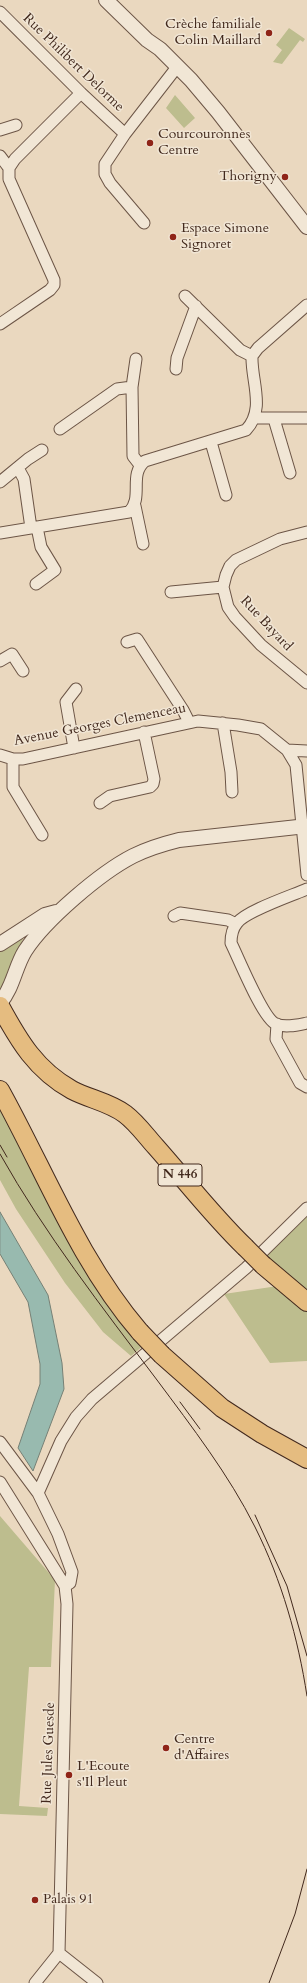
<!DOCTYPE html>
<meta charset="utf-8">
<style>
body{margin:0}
canvas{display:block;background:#ead8bf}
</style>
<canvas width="307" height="1983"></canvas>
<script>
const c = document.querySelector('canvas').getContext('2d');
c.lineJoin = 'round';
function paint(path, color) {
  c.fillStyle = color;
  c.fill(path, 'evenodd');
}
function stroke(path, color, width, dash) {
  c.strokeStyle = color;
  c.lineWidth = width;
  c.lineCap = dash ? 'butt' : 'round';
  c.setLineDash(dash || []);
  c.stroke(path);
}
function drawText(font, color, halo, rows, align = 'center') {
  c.font = font + ' Cardo,serif';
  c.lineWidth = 3;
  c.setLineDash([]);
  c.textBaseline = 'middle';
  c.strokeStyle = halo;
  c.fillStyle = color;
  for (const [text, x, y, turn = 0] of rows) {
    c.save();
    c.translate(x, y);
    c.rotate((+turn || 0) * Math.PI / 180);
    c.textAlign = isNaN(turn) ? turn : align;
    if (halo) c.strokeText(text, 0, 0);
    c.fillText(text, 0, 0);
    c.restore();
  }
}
paint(new Path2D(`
 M 289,28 L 305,39 L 303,42 L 300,40 L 282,64 L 273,62 L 282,50 L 276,45 Z
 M 175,95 L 195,118 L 184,128 L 166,108 Z
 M 25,934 L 2,991 L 0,987 L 0,951 Z
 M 0,1106 L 144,1345 L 131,1356 L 103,1332 L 65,1283 L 16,1209 L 0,1180 Z
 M 307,1208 L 307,1361 L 270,1363 L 224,1294 L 298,1283 L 262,1252 Z
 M 0,1516 L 55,1580 L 51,1667 L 29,1667 L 19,1806 L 48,1808 L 47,1816 L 0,1814 Z`), '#bdbd8e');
const water = new Path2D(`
 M 0,1212 L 48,1295 L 62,1363 L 64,1389 L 33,1471 L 18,1448 L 40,1384 L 40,1364 L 28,1302 L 0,1254 Z`);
paint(water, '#98baaf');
stroke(water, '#768075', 1);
const minor = new Path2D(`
 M 0,12 L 81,93 L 125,134
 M 0,130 L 16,125
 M 0,156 L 9,168
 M 144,223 L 110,183 L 105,174 L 105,164 L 125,134 L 177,67
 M 185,296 L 240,350 L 252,356
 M 0,324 L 50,290 L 54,285 L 54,280 L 9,179 L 9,168 L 15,159 L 81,93
 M 136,359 L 132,387 L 133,456 L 140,465
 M 176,369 L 177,358 L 196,306
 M 254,418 L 307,418
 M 274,419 L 290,473
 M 60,429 L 117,389 L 132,387
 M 211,442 L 226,495
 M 18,468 L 24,479 L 31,528
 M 0,482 L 28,459 L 42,450
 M 135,506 L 143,544
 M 307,532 L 280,539 L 236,560 L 230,566 L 226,575 L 223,587 L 228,607 L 235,617 L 261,645 L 307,683
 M 0,533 L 129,512 C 144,497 128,475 145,461 L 246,430 C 266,409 251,381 252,356 L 258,348 L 307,305
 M 36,584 L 55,570 L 41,547 L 37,527
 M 171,592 L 223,587
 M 127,642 L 137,639 L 183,710 L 189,722
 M 0,661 L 12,654 L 23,671
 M 223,723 L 231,772 L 232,792
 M 74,748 L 66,702 L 76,689
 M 287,750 L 307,751
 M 0,755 L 13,759 L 23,759 L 198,721 L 238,725 L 261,729 L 287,750 L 296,765 L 307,875
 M 13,759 L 13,787 L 42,835
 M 100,803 L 110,796 L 150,787 L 153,784 L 154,779 L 144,732
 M 307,889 C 291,896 246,911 237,923 C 232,929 231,936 231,943 C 239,959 263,1019 276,1024 C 285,1028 297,1025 307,1023
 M 174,916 L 180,913 L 228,920 L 236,924
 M 277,1024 L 276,1039 L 300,1083 L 307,1087
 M 0,1442 L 38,1493 L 58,1534 L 72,1572 L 70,1583 L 65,1586
 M 0,1482 L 65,1586 L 67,1604 L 59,1953 L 35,1983
 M 38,1493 L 61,1441 L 76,1417 L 92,1399 L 246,1268 L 307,1208
 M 59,1953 L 97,1983`);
const tertiary = new Path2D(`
 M 106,0 L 147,40 L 160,49 L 191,80 L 218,112 L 307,227
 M 0,944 L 45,915 L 56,912
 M 0,1003 C 13,988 15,967 25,951 C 45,920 100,873 133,856 C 147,849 163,844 179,840 L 307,826`);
const trunk = new Path2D(`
 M 0,1006 C 19,1041 36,1070 72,1090 C 89,1099 109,1102 125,1114 C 137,1123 146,1136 156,1147 C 186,1181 213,1216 245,1247
 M 0,1090 C 45,1171 79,1261 140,1332
 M 263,1265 L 307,1302
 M 162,1355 L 222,1408 L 262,1434 L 307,1459`);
stroke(minor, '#6c5546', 13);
stroke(tertiary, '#6c5546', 16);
stroke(trunk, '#42291d', 20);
stroke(minor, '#f1e6d5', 11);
stroke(tertiary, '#f1e6d5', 14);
stroke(trunk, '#e5bc80', 18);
stroke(new Path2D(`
 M 0,1145 L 7,1157
 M 0,1154 C 45,1234 102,1307 157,1380 C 192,1427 229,1475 255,1527 C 282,1581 298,1638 307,1696
 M 180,1402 L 200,1429
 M 255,1515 L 287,1586 L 307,1656
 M 269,1983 L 295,1914 L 307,1869`), '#42291d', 1);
const trunkBridge = new Path2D(`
 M 245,1247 L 263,1265
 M 140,1332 L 162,1355`);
stroke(trunkBridge, '#42291d', 20, []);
stroke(trunkBridge, '#e5bc80', 18);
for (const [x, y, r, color] of [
 [269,33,4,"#8f2418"],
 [150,143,4,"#8f2418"],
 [285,177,4,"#8f2418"],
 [173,237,4,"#8f2418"],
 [166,1748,4,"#8f2418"],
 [69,1775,4,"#8f2418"],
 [35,1900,4,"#8f2418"]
]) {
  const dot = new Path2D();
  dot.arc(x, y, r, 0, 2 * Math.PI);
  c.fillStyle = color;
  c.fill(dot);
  stroke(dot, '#f1e6d5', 1.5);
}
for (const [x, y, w] of [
 [180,1175,44]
]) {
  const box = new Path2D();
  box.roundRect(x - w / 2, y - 11, w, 22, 3);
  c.fillStyle = '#f1e6d5';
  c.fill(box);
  stroke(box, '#42291d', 1);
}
drawText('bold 13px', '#42291d', null, [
 ["N 446",180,1175]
]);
drawText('14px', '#42291d', '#f1e6d5', [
 ["Crèche familiale",261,25,"right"],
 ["Colin Maillard",261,41,"right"],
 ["Courcouronnes",158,135],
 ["Centre",158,151],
 ["Thorigny",277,177,"right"],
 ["Espace Simone",181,229],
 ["Signoret",181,245],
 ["Centre",174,1740],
 ["d'Affaires",174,1756],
 ["L'Ecoute",77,1767],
 ["s'Il Pleut",77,1783],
 ["Palais 91",43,1900]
], 'left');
drawText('14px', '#42291d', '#f1e6d5', [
 ["Rue Philibert Delorme",73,63,44],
 ["Rue Bayard",266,624,47],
 ["Avenue Georges Clemenceau",100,725,-11],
 ["Rue Jules Guesde",49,1753,-88]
]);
</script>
